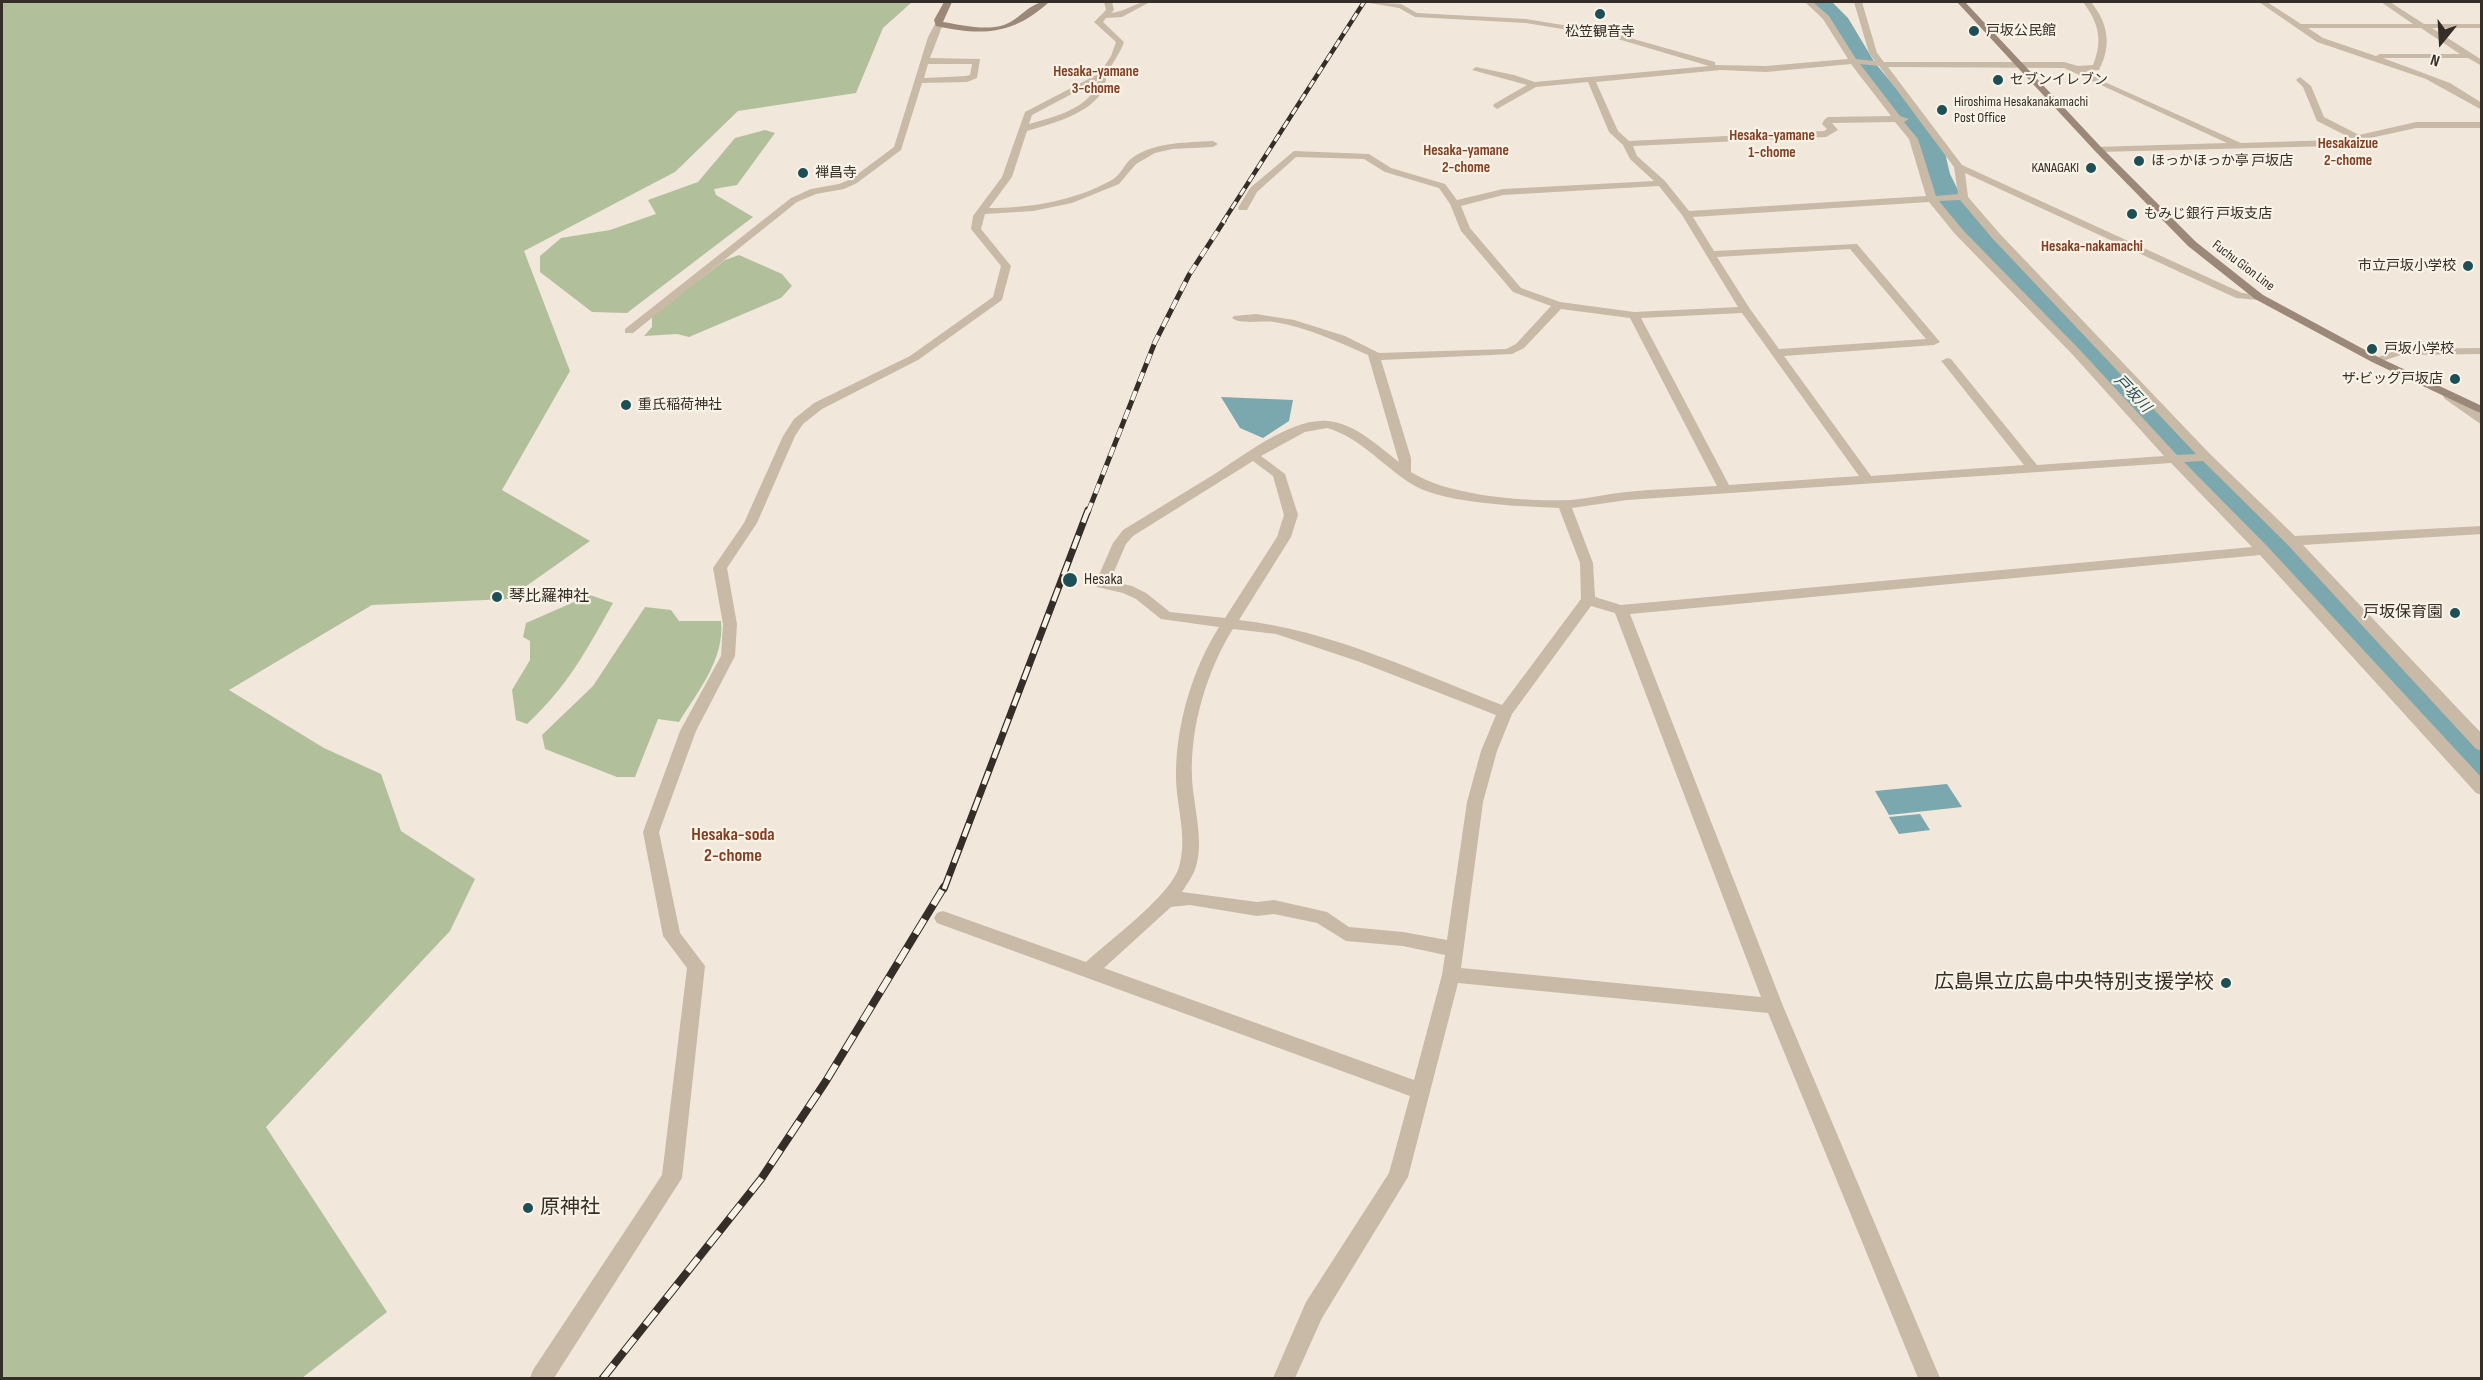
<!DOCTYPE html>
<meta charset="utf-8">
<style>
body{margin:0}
#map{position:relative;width:2483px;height:1380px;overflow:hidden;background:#f1e8db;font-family:"Sofia Sans Condensed",sans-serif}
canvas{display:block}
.frame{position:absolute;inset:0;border:3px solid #352d27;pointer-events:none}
.north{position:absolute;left:2411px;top:12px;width:60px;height:60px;-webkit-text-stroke:4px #f9f2e7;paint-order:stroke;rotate:198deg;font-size:16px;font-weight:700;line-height:24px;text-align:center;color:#352d27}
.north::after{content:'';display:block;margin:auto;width:21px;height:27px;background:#352d27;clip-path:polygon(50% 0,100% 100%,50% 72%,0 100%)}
</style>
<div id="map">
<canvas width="2483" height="1380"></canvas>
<div class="frame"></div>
<div class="north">N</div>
</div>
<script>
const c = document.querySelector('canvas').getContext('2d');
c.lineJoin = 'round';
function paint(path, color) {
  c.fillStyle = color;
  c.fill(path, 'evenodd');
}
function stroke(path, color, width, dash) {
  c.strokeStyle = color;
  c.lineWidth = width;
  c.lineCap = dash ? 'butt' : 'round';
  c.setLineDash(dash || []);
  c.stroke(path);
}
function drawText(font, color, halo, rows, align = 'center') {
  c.font = font + ' "Sofia Sans Condensed","Noto Sans JP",sans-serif';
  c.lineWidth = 4.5;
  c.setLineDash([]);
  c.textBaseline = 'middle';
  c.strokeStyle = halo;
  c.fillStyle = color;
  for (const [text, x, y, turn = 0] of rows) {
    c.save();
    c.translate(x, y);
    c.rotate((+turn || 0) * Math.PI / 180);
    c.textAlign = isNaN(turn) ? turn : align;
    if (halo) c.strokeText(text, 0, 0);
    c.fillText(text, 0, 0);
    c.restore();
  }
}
paint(new Path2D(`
 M 2,2 L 912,2 L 883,28 L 856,93 L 738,111 L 675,172 L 524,251 L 570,371 L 502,490 L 590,541 L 508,599 L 372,605 L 229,690 L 324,748 L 381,774 L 401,831 L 475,879 L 450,931 L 266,1127 L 387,1312 L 302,1378 L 2,1378 Z
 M 765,130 L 775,133 L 737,185 L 714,189 L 716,195 L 753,217 L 627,313 L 592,312 L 540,272 L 540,256 L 561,238 L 610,230 L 656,214 L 648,200 L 698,182 L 735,138 Z
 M 739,255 L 782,274 L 792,286 L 781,298 L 689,337 L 677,334 L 644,336 L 652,327 L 652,316 L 725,260 Z
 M 590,595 L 613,603 C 586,651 568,686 527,724 L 516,720 L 512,690 L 530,660 L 530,641 L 523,637 L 526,623 Z
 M 645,607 L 671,610 L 679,621 L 721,621 C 725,659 698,691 679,722 L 658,719 L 635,777 L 617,777 L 545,749 L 542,735 L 593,686 Z`), '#b1c09b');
paint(new Path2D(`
 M 1221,397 L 1293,400 L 1289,421 L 1263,438 L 1240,428 Z
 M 1947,784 L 1962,807 L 1889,815 L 1875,791 Z
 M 1920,814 L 1930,830 L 1899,834 L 1889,817 Z`), '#7aa8ae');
paint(new Path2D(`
 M 1810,2 L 1832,2 L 1848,18 L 1875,63 L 1943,144 L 1950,174 L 1965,204 L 1999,242 L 2101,342 L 2380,635 L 2482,734 L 2482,777 L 2466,773 L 2352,655 L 2079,356 L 1979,254 L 1943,213 L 1924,174 L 1917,145 L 1858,73 L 1827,21 Z`), '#7aa8ae');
paint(new Path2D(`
 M 1104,2 L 1112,2 L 1114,10 L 1111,13 C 1125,12 1136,1 1150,2 L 1122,17 L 1106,18 L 1103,22 L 1124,42 C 1120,54 1111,64 1107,75 C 1105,80 1106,84 1104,89 C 1089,115 1053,123 1027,131 L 1012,177 L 989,208 C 1031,208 1073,201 1110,181 C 1121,176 1123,165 1132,158 C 1156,141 1186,143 1213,141 L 1218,144 L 1213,147 L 1172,149 L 1155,153 L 1136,164 L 1119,184 L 1072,203 L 1033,211 L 985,214 L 981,229 L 1011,266 L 1002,300 L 918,360 L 822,409 L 803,424 L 795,436 L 757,523 L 727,568 L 737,624 L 735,656 L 696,731 L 659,832 L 680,933 L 705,966 L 682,1178 L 554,1378 L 530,1378 L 533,1370 L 662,1175 L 687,968 L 663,936 L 643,832 L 680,731 L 721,656 L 723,624 L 713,568 L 744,523 L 783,436 L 794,419 L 814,403 L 910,356 L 993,297 L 1001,266 L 971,229 L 973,216 L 1002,177 L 1025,112 L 1100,73 L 1111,56 L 1116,42 L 1094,22 L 1106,10 ZM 1098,80 C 1093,108 1051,118 1029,124 L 1032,115 Z
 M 1364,2 L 1401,4 L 1417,13 L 1526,19 L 1612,33 L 1715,62 L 1715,65 L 1766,66 L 1848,59 L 1823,19 L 1805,2 L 1813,2 L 1829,16 L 1856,59 L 1875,61 L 1869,53 L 1854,2 L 1862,2 L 1877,53 L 1884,62 L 2064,62 L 2078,66 L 2093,65 C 2103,41 2099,23 2083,2 L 2091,2 C 2108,23 2112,45 2099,70 L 2086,71 L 2098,79 L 2241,143 L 2334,140 L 2349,137 L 2317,121 L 2303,87 L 2296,80 L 2300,77 L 2311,86 L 2324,117 L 2359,135 L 2416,122 L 2482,122 L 2482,128 L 2416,128 L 2334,146 L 2098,152 L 2093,149 L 2095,147 L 2227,143 L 2064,68 L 1888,67 L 1962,165 L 2242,293 L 2263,295 L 2264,297 L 2259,300 L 2236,298 L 1965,173 L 1968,197 L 2000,234 L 2210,454 L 2295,536 L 2482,526 L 2482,534 L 2303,545 L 2482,734 L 2482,751 L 2476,749 L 2287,544 L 2203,461 L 2184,462 L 2268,547 L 2482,778 L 2482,795 L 2476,793 L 2260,555 L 1630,614 L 1783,1006 L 1940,1378 L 1918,1378 L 1768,1013 L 1458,983 L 1408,1177 L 1322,1318 L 1295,1378 L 1273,1378 L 1306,1302 L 1389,1173 L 1410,1096 L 937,923 L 934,918 L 937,913 L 943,911 L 1086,962 C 1109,941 1171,895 1179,867 C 1188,836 1176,806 1176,776 C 1176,725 1192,670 1219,627 L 1161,619 L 1136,599 L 1123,593 L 1097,587 L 1095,584 L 1113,543 L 1123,530 C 1153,512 1183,493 1213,475 C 1243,456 1292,417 1328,421 C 1356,424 1378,446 1399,462 L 1368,355 C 1338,342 1307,327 1274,322 C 1262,320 1241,325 1232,318 L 1234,316 L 1256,314 L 1294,320 L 1345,336 L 1379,353 L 1506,349 L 1516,344 L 1551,306 L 1513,292 L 1461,231 L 1450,204 L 1439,188 L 1385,172 L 1364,159 L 1296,157 L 1257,192 L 1247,210 L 1239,210 L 1238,208 L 1250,188 L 1294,151 L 1369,154 L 1391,168 L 1445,184 L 1457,200 L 1503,189 L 1654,181 L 1630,159 L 1623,145 L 1609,132 L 1588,82 L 1536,87 L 1497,109 L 1493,106 L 1494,104 L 1527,85 L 1472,70 L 1476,67 L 1514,75 L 1535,82 L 1709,66 L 1611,37 L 1526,23 L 1415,17 L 1399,8 ZM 1851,64 L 1891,116 L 1828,117 L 1824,120 L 1822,124 L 1827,129 L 1824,131 L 1629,141 L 1618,131 L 1596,82 L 1721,70 L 1766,72 ZM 1860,64 L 1879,66 L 1954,167 L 1958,194 L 1936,196 L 1918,139 L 1904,122 L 1909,119 L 1900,116 ZM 1895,122 L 1909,139 L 1926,196 L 1689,211 L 1665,181 L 1637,156 L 1633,146 L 1826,137 L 1838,130 L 1832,123 ZM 1659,186 L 1682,215 L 1738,307 L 1634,312 L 1560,302 L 1521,288 L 1470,228 L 1461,206 L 1503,195 ZM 1960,200 L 1992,238 L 2196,454 L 2177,455 L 2080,350 L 1963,230 L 1939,201 ZM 1929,202 L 1955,234 L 2072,354 L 2164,456 L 2037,465 L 1951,359 L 1947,358 L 1941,361 L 1943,363 L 2024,465 L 1871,476 L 1784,356 L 1934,345 L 1940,342 L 1857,244 L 1714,251 L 1693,217 ZM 1850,249 L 1926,339 L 1779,349 L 1750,309 L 1717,257 ZM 1561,309 L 1630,318 L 1717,486 C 1687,488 1656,489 1626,492 C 1608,494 1590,498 1571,500 C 1527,502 1448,496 1411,472 L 1411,458 L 1381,360 L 1512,354 L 1524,348 ZM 1742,313 L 1859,476 L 1729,485 L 1641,318 ZM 1327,428 C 1362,438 1384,468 1415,486 C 1448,504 1520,506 1559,508 L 1580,563 L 1581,599 L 1502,705 C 1417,672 1330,630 1239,620 L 1291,537 L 1298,515 L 1285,474 L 1261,456 L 1305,432 ZM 1253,461 L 1273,476 L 1284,515 L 1277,537 L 1225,618 L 1170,612 L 1146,593 L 1132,586 L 1110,581 L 1126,544 L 1133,536 ZM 2171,463 L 2252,547 L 1621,605 L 1595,597 L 1593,563 L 1572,508 L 1627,500 ZM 1591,606 L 1615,613 L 1761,997 L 1461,968 L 1483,802 L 1497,751 L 1512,714 ZM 1233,629 L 1276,634 L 1360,662 L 1496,715 L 1481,751 L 1467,802 L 1447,940 L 1403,932 L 1349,927 L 1327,912 L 1274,900 L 1257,902 L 1182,892 C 1186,885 1191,879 1194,872 C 1206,845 1193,806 1192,777 C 1190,727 1207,670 1233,629 ZM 1190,905 L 1257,916 L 1274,914 L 1317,923 L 1346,941 L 1403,946 L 1445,955 L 1442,975 L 1414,1080 L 1104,968 L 1171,907 Z
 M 2259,2 L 2267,2 L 2301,24 L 2413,24 L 2381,2 L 2390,2 L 2424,24 L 2482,24 L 2482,28 L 2432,28 L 2482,60 L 2482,66 L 2468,58 L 2383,58 L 2450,83 L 2482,103 L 2482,110 L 2426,79 L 2317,42 ZM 2308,28 L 2421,28 L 2460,54 L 2380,54 L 2376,56 L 2323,38 Z
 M 936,22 L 943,24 L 930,58 L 980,59 L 977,78 L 967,82 L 922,83 L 901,150 L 857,183 L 844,189 L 816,194 L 797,202 L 633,333 L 625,333 L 625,329 L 791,198 L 811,189 L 839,184 L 851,179 L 894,147 L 928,37 ZM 928,64 L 972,64 L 970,75 L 966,76 L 924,78 Z
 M 2482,348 L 2482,354 L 2401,355 L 2376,363 L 2370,360 L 2400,349 Z
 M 2449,392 L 2482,415 L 2482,425 L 2445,399 L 2443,396 Z`), '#c9b9a7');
paint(new Path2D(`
 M 944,2 L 952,2 L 943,22 C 962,25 984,31 1004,25 C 1020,20 1031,0 1049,2 C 1013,35 982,36 936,26 L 934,20 Z
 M 1957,2 L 1965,2 L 2101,147 L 2196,242 L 2263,295 L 2380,358 L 2482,406 L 2482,414 L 2372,362 L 2255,299 L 2188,246 L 2095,151 Z`), '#9c8879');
const railFar3 = new Path2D(`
 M 1223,222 L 1364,2`);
const railFar2 = new Path2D(`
 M 1088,512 L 1155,342 L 1189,275 L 1224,221`);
const railFar1 = new Path2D(`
 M 944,889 L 1088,510`);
const rail = new Path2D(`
 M 603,1378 L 761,1179 L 826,1081 L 944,887`);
stroke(railFar3, '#352d27', 4.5);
stroke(railFar2, '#352d27', 5);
stroke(railFar1, '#352d27', 7);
stroke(rail, '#352d27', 8);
stroke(railFar3, '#f9f2e7', 3, [8]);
stroke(railFar2, '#f9f2e7', 4, [10]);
stroke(railFar1, '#f9f2e7', 4.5, [14]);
stroke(rail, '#f9f2e7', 6, [17]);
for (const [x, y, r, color] of [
 [1600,14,6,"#1e4f56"],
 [1974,31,6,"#1e4f56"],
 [1998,80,6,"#1e4f56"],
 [1942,110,6,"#1e4f56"],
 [2139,161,6,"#1e4f56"],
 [2091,168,6,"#1e4f56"],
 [803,173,6,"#1e4f56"],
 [2132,214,6,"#1e4f56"],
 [2468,266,6,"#1e4f56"],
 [2372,349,6,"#1e4f56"],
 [2455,379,6,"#1e4f56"],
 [626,405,6,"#1e4f56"],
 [1070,580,8,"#1e4f56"],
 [497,597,6,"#1e4f56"],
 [2455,613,6,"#1e4f56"],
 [2226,983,6,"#1e4f56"],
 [528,1208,6,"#1e4f56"]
]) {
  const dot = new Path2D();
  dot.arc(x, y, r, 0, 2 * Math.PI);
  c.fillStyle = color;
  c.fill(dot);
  stroke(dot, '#f9f2e7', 2);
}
drawText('14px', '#352d27', '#f9f2e7', [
 ["戸坂公民館",1986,31],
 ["松笠観音寺",1600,32,"center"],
 ["セブンイレブン",2010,80],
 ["Hiroshima Hesakanakamachi",1954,102],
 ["Post Office",1954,118],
 ["ほっかほっか亭 戸坂店",2151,161],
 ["KANAGAKI",2079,168,"right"],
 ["禅昌寺",815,173],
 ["もみじ銀行 戸坂支店",2144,214],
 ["市立戸坂小学校",2456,266,"right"],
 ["戸坂小学校",2384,349],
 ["ザ•ビッグ戸坂店",2443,379,"right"],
 ["重氏稲荷神社",638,405]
], 'left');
drawText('14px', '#352d27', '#f9f2e7', [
 ["Fuchu Gion Line",2243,266,37]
]);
drawText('bold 15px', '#833f22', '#f9f2e7', [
 ["Hesaka-yamane",1096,72],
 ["3-chome",1096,89],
 ["Hesaka-yamane",1772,136],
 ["1-chome",1772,153],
 ["Hesakaizue",2348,144],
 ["2-chome",2348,161],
 ["Hesaka-yamane",1466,151],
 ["2-chome",1466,168],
 ["Hesaka-nakamachi",2092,247]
]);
drawText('italic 15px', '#1e4f56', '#f9f2e7', [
 ["戸坂川",2132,394,46]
]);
drawText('16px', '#352d27', '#f9f2e7', [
 ["Hesaka",1084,580],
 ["琴比羅神社",509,597],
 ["戸坂保育園",2443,613,"right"]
], 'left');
drawText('bold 18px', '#833f22', '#f9f2e7', [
 ["Hesaka-soda",733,835],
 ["2-chome",733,856]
]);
drawText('20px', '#352d27', '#f9f2e7', [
 ["広島県立広島中央特別支援学校",2214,983],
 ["原神社",540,1208,"left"]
], 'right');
</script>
